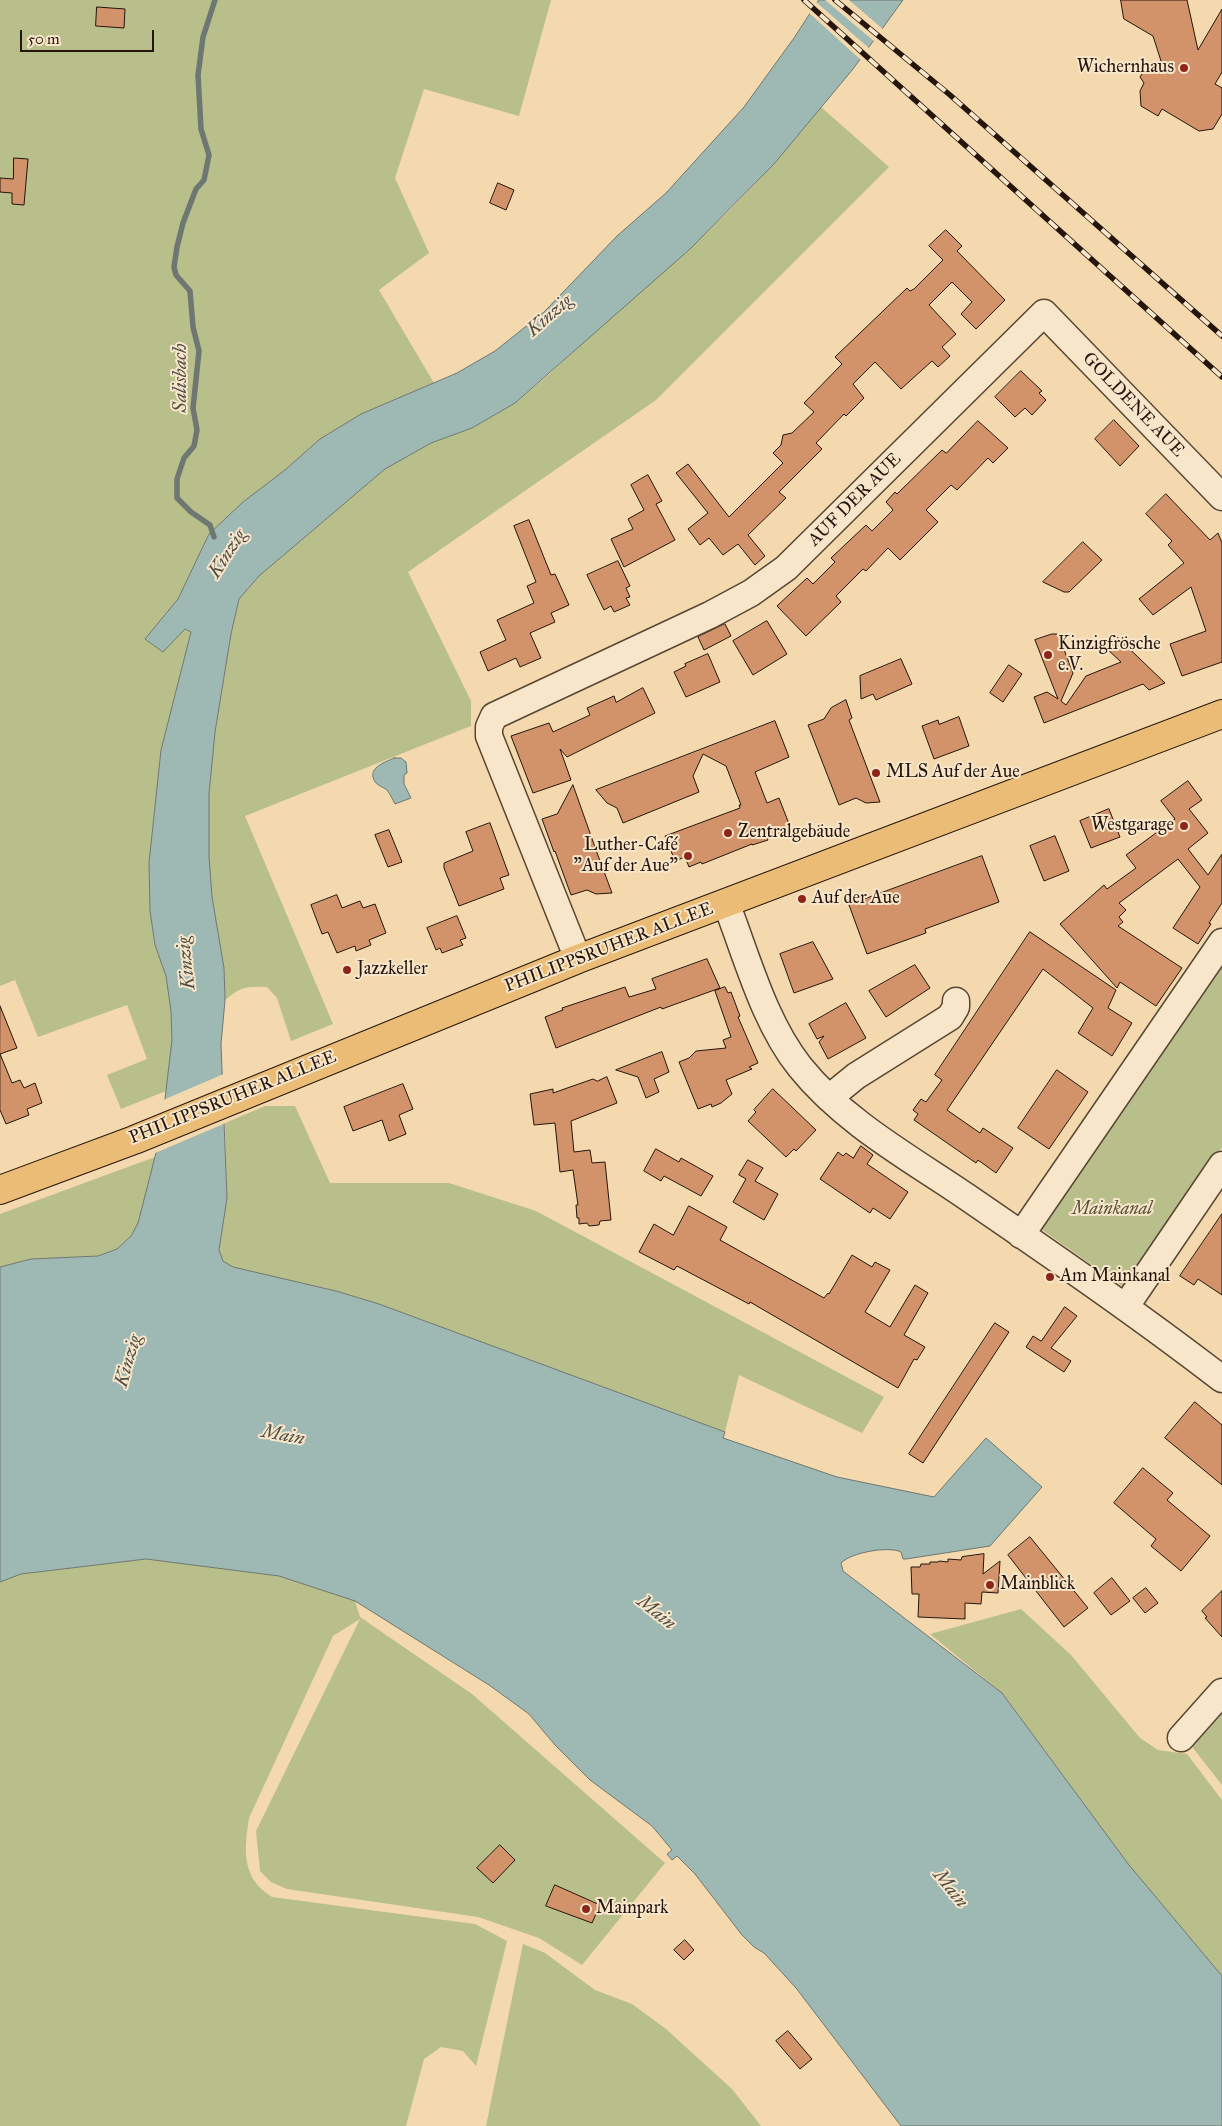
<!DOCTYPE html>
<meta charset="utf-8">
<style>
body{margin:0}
#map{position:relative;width:1222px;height:2126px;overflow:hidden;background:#f3d9ad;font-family:"IM FELL Great Primer",serif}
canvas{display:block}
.scale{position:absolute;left:20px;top:30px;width:134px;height:22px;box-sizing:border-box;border:2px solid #25150c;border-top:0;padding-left:6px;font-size:15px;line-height:18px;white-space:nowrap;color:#25150c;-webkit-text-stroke:4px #f7e6ca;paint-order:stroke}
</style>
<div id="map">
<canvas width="1222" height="2126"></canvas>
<div class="scale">50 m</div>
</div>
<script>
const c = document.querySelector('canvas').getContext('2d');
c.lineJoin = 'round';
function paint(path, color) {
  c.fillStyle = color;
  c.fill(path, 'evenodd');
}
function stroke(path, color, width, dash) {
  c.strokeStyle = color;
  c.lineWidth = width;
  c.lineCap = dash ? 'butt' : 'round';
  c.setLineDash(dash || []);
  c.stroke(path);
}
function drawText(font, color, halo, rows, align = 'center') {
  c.font = font + ' "IM FELL Great Primer",serif';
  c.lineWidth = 4;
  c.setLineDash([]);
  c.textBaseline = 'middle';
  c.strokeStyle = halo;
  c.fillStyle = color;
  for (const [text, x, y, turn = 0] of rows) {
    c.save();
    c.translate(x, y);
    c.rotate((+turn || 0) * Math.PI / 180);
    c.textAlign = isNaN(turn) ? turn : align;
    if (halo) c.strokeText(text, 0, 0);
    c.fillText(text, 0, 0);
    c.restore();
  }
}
paint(new Path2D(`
 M 0,0 L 551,0 L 519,116 L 424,89 L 395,178 L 429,253 L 379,290 L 434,383 L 361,414 L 320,439 L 285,470 L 243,502 L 209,534 L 178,599 L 145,639 L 163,652 L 185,629 L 191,632 L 161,750 L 149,863 L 150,911 L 155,945 L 166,976 L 171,1011 L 172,1040 L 166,1091 L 121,1109 L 107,1075 L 147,1059 L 127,1005 L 38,1037 L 15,980 L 0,986 Z
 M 821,107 L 889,167 L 656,400 L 408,572 L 471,701 L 471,726 L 245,816 L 333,1024 L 291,1041 L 277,998 L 267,987 C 247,986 240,987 225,1000 L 224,968 L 212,897 L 209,856 L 209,794 L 215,732 L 231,634 L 239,599 L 259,576 L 385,469 L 431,443 L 472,428 L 515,403 L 546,377 L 622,307 L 690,249 L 728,212 L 774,164 Z
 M 1222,953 L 1222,1147 L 1125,1288 L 1035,1225 Z
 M 265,1106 L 295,1106 L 330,1183 L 449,1183 L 536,1211 L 884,1397 L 862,1433 L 739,1375 L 725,1432 L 379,1304 L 336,1291 L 233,1267 L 223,1261 L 219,1250 L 227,1198 L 225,1123 Z
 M 155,1157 L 138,1224 L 131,1236 L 117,1249 L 98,1256 L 31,1259 L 0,1267 L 0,1214 Z
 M 146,1559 L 279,1576 L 355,1601 L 360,1617 L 472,1694 L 665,1863 L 582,1965 L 539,1938 L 478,1917 L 287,1889 L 271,1882 L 260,1871 L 256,1831 L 360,1619 L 333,1636 L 249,1818 C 244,1850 241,1878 272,1897 L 475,1924 L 507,1941 L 476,2066 L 463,2051 L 441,2047 L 424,2059 L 406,2126 L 0,2126 L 0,1582 L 21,1574 Z
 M 1021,1609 L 1071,1655 L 1140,1738 L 1158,1750 L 1187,1754 L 1222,1800 L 1222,1976 L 1129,1865 L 1002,1693 L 930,1634 Z
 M 1222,1702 L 1222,1785 L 1193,1748 L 1191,1737 Z
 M 523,1944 L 545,1953 L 595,1990 L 632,2004 L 666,2029 L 732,2089 L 761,2126 L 486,2126 Z`), '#b9bf8b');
const water = new Path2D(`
 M 819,0 L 903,0 L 853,69 L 774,164 L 690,249 L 515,403 L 472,428 L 431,443 L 385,469 L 259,576 L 239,599 L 231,634 L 215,732 L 209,794 L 209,856 L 212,897 L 224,968 L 225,1000 L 221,1044 L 227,1198 L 219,1250 L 223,1261 L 233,1267 L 336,1291 L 379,1304 L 725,1432 L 723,1438 L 726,1439 L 837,1477 L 934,1497 L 986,1438 L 1042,1487 L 990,1546 L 906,1559 L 903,1559 L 901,1552 C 889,1546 852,1552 841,1563 L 843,1571 L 1002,1693 L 1129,1865 L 1222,1976 L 1222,2126 L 901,2126 L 796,1988 L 764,1953 L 754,1947 L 742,1935 L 695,1874 L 677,1856 L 672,1860 L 667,1854 L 672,1850 L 652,1826 L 590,1780 L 555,1745 L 529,1714 L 489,1685 L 355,1601 L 279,1576 L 146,1559 L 21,1574 L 0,1582 L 0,1267 L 31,1259 L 98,1256 L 117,1249 L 131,1236 L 138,1223 L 157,1149 L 164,1107 L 172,1040 L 171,1011 L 166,976 L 155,945 L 150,911 L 149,863 L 161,750 L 191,632 L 185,629 L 163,652 L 145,639 L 178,599 L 209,534 L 243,502 L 285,470 L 320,439 L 361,414 L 457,373 L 495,351 L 544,312 L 617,236 L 666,193 L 744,107 L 794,38 Z
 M 394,758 L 401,758 L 406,762 L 407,773 L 404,775 L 404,784 L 411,798 L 395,804 C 393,800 390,794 387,790 C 383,787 376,785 374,780 C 368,767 386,762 394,758 Z`);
paint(water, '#9eb8b4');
stroke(water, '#6e7771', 1);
paint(new Path2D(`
 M 825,0 L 849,0 L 884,30 L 875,42 Z
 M 815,1 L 870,49 L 862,61 L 808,12 Z
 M 226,1073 L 228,1122 L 153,1154 L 163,1100 Z`), '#f3d9ad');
stroke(new Path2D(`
 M 214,537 L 210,525 L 191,512 L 177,498 L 177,479 L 184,458 L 194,446 L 197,430 L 193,408 L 199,351 L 193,327 L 190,291 L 176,275 L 174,267 L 177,247 L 183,223 L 196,189 L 204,180 L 209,155 L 201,129 L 198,75 L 203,37 L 215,0`), '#6e7771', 5.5);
const building = new Path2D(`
 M 1121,0 L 1187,0 L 1198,50 L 1222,9 L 1222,72 L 1215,84 L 1222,88 L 1222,114 L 1213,129 L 1199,131 L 1162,109 L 1158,116 L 1141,106 L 1140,91 L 1144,83 L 1140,77 L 1148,65 L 1161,61 L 1153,36 L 1124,19 Z
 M 97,7 L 125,9 L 124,28 L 96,26 Z
 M 14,158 L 28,159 L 24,205 L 12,204 L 12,193 L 0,192 L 0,178 L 13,179 Z
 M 498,183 L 514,190 L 506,210 L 490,203 Z
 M 946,230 L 962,246 L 957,251 L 1005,300 L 976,329 L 961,314 L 972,302 L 952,282 L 929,305 L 956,334 L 942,347 L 950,356 L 938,367 L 932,361 L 901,389 L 875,362 L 853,384 L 864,398 L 846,416 L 844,414 L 816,443 L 822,449 L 779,492 L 786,498 L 748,535 L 765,556 L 755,565 L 738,544 L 723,555 L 709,538 L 700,545 L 688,529 L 708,513 L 676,473 L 688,464 L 729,517 L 783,463 L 773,453 L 781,445 L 783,435 L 792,433 L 814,412 L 804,403 L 842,364 L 835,357 L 907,288 L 910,291 L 914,289 L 943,260 L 929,246 Z
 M 1021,371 L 1042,391 L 1039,393 L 1046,400 L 1032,415 L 1025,408 L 1015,417 L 995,397 Z
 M 1114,420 L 1139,446 L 1120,466 L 1095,439 Z
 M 978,421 L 1008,448 L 993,463 L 988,458 L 957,490 L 951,485 L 926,510 L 938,522 L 900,560 L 888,548 L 866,571 L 863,569 L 836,596 L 841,602 L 806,636 L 777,606 L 807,578 L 813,584 L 835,562 L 831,558 L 866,525 L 872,531 L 893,510 L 886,502 L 895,492 L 897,494 L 942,450 L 946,453 Z
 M 648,475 L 662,501 L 656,504 L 675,540 L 624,567 L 611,539 L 633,529 L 628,519 L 644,510 L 631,485 Z
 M 1166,494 L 1210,540 L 1218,533 L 1222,543 L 1222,662 L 1182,676 L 1170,644 L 1206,631 L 1191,587 L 1153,615 L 1139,599 L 1184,563 L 1168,545 L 1172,541 L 1146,514 Z
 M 529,520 L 551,575 L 555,574 L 569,605 L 551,613 L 555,622 L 530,633 L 541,658 L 520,667 L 516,658 L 488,671 L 480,652 L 506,640 L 497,620 L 534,603 L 527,586 L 536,582 L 514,526 Z
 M 1083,542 L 1102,560 L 1069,592 L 1064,592 L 1043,582 Z
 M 618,561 L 630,586 L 626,588 L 630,597 L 626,598 L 630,605 L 614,612 L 611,606 L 604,610 L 587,575 Z
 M 767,621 L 787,654 L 753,675 L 733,641 Z
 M 725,624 L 731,636 L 704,650 L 698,637 Z
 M 1052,634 L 1058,634 L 1073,673 L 1061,701 L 1066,705 L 1086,676 L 1121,662 L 1106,648 L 1115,635 L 1165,683 L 1149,690 L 1143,684 L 1044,723 L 1034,697 L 1047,692 L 1058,699 L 1035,640 Z
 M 708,654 L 720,682 L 686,697 L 674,672 L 686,666 L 685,664 Z
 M 901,659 L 912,684 L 876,700 L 873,694 L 861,699 L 860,676 Z
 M 1009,665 L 1022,674 L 1003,702 L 990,693 Z
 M 643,688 L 655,713 L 567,757 L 560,749 L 571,780 L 533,793 L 511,736 L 549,723 L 553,732 L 590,715 L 587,708 L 614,696 L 616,702 Z
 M 846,700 L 852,718 L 849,720 L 880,802 L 866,803 L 856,798 L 839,805 L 808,725 L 824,719 L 831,708 Z
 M 959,717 L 969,746 L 934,759 L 922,726 L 938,720 L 939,724 Z
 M 775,721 L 789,757 L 755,772 L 767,803 L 779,798 L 791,829 L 767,838 L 768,840 L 752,845 L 752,844 L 702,864 L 701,862 L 689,867 L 685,857 L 675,861 L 665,836 L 740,808 L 739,805 L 741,805 L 726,766 L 703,754 L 693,776 L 699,792 L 623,823 L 617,808 L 607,803 L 596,790 Z
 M 1188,781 L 1202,800 L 1189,809 L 1208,833 L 1188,849 L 1208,875 L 1222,854 L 1222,903 L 1209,923 L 1211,924 L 1198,944 L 1173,928 L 1200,887 L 1178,859 L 1119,903 L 1126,910 L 1119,917 L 1123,922 L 1118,926 L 1182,968 L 1156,1006 L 1120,982 L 1117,988 L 1060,924 L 1104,885 L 1107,889 L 1136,868 L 1126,855 L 1175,819 L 1161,801 Z
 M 573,785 L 596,850 L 612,893 L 596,894 L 587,890 L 571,895 L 555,851 L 554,852 L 542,819 L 557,814 Z
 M 1109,809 L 1120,837 L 1091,848 L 1080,821 Z
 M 490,823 L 509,875 L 500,878 L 504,889 L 459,906 L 444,868 L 444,863 L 473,851 L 466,832 Z
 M 389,830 L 402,862 L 388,867 L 375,835 Z
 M 1055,836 L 1069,871 L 1044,881 L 1030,846 Z
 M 982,856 L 999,902 L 925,929 L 926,933 L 867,954 L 849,905 Z
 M 337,895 L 342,908 L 360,901 L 363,908 L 375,904 L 386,933 L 369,940 L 371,945 L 356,951 L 355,946 L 337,953 L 328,932 L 322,934 L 311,905 Z
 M 457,916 L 466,938 L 460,940 L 463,945 L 442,953 L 440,948 L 436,950 L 427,928 Z
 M 1030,932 L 1116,990 L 1108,1008 L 1132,1023 L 1112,1056 L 1078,1033 L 1093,1008 L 1043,969 L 947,1110 L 980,1133 L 983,1128 L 1013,1148 L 996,1173 L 978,1160 L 976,1163 L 914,1120 L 918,1114 L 913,1110 L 921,1099 L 926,1102 L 942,1080 L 935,1075 Z
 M 813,942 L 833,979 L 794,993 L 780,954 Z
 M 707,959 L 720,988 L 662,1009 L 661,1007 L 556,1048 L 545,1017 L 563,1010 L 562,1008 L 625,987 L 629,997 L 656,989 L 652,979 Z
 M 915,965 L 930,988 L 886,1017 L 869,991 Z
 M 725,987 L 728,993 L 731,992 L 740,1016 L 738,1017 L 758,1063 L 749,1067 L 752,1069 L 726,1080 L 732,1094 L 721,1103 L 712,1107 L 711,1104 L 698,1109 L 679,1062 L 689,1058 L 696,1051 L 726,1048 L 723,1040 L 731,1037 L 715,991 Z
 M 846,1003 L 866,1038 L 828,1059 L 819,1042 L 824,1036 L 817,1039 L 809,1024 Z
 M 0,1006 L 17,1048 L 0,1054 Z
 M 662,1052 L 669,1072 L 654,1079 L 659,1092 L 646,1098 L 638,1077 L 616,1070 Z
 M 0,1054 L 12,1083 L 20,1080 L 24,1088 L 35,1083 L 42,1103 L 27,1109 L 29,1115 L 6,1124 L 0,1110 Z
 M 1057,1070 L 1088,1092 L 1049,1149 L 1018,1128 Z
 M 607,1077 L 617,1103 L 571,1121 L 574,1152 L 590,1150 L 592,1163 L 605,1162 L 611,1220 L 600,1221 L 599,1225 L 589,1226 L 587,1223 L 579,1224 L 579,1218 L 577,1218 L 576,1205 L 578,1205 L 573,1170 L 560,1172 L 555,1123 L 534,1125 L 530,1094 L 553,1089 L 553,1093 L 593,1079 L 597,1081 Z
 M 403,1084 L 413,1109 L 399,1115 L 406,1134 L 389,1141 L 382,1120 L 353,1131 L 344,1107 Z
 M 773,1089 L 816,1130 L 796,1151 L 794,1149 L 786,1157 L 748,1121 L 756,1112 L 754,1110 Z
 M 861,1146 L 873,1155 L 867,1164 L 908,1192 L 890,1219 L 873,1208 L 870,1213 L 820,1179 L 838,1152 L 843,1156 L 846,1153 L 853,1158 Z
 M 656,1149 L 679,1162 L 681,1158 L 713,1176 L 701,1196 L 664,1176 L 661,1181 L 644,1171 Z
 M 748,1160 L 763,1168 L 755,1181 L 778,1194 L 764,1220 L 733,1202 L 746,1179 L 739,1175 Z
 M 689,1206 L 727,1227 L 720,1240 L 824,1298 L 828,1293 L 829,1294 L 852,1255 L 872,1267 L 875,1262 L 890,1270 L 865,1312 L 890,1327 L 915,1285 L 928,1293 L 904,1335 L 925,1347 L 917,1360 L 914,1359 L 898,1388 L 750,1302 L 749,1304 L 677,1266 L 674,1270 L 639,1252 L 654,1224 L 673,1235 Z
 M 1222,1214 L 1222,1295 L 1198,1279 L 1194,1285 L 1180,1276 Z
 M 1065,1307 L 1077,1316 L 1051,1348 L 1071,1361 L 1064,1372 L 1026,1347 L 1033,1336 L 1041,1341 Z
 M 995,1323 L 1009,1332 L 923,1463 L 909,1454 Z
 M 1195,1402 L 1222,1425 L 1222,1485 L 1165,1438 Z
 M 1143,1468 L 1173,1493 L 1167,1500 L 1210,1536 L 1181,1571 L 1151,1546 L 1156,1539 L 1114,1503 Z
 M 1030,1537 L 1088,1608 L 1064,1627 L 1008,1555 Z
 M 984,1554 L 983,1574 L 1000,1561 L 998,1593 L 982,1592 L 981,1604 L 965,1603 L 965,1619 L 918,1617 L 919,1594 L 912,1594 L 911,1567 L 920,1567 L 921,1564 L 930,1564 L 930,1562 L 938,1562 L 939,1561 L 948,1562 L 948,1559 L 961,1560 L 962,1557 Z
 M 1112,1578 L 1130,1601 L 1111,1615 L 1094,1593 Z
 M 1146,1588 L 1158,1603 L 1145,1613 L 1133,1598 Z
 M 1222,1591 L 1222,1637 L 1205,1618 L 1207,1617 L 1202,1611 Z
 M 500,1845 L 515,1860 L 493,1883 L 477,1868 Z
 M 555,1885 L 600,1905 L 592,1923 L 546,1906 Z
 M 685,1940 L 694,1950 L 684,1960 L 674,1950 Z
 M 788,2031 L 812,2059 L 800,2069 L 776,2041 Z`);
paint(building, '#d2936a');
stroke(building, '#25150c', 1);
const minor = new Path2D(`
 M 726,903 C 747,957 764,1022 800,1067 C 844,1122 910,1158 967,1197 C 1053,1256 1139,1315 1222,1379
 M 578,959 L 489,736 L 489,727 L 494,716 L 710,615 L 751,593 L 786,568 L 1044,313 L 1222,497
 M 829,1098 L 856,1076 L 950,1017 L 956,1007 L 956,1001
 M 1021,1235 L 1222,942
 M 1126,1306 L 1222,1165
 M 1181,1738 L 1222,1692`);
const major = new Path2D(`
 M 0,1190 L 134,1140 L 578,959 L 1222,714`);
stroke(minor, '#584634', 29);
stroke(major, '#25150c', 30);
stroke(minor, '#f7e6ca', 26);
stroke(major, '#eabc76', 28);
const rail = new Path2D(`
 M 804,0 L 1222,377
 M 835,0 L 950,95 L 1222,336`);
stroke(rail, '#25150c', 5.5);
stroke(rail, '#f7e6ca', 4, [11]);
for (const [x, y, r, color] of [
 [1184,68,5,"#8f2418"],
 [1048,655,5,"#8f2418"],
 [876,773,5,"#8f2418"],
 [1184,826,5,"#8f2418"],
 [728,833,5,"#8f2418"],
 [688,856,5,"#8f2418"],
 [802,899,5,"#8f2418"],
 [347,970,5,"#8f2418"],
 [1050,1277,5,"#8f2418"],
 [990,1585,5,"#8f2418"],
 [586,1909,5,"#8f2418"]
]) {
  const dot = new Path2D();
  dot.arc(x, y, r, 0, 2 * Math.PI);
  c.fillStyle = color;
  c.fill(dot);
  stroke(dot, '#f7e6ca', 2);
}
drawText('18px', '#25150c', '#f7e6ca', [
 ["Wichernhaus",1174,68,"right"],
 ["Kinzigfrösche",1058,645],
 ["e.V.",1058,666],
 ["MLS Auf der Aue",886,773],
 ["Westgarage",1174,826,"right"],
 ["Zentralgebäude",738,833],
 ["Luther-Café",678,846,"right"],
 ["\"Auf der Aue\"",678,867,"right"],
 ["Auf der Aue",812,899],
 ["Jazzkeller",357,970],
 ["Am Mainkanal",1060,1277],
 ["Mainblick",1000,1585],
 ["Mainpark",596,1909]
], 'left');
drawText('18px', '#25150c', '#f7e6ca', [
 ["GOLDENE AUE",1133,405,46],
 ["AUF DER AUE",855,500,-45],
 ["PHILIPPSRUHER ALLEE",609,948,-21],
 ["PHILIPPSRUHER ALLEE",233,1098,-22]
]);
drawText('italic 18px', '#595038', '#f7e6ca', [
 ["Mainkanal",1112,1210]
]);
drawText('italic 19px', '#4f4e47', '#f7e6ca', [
 ["Kinzig",550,316,-41],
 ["Salisbach",181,378,-90],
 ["Kinzig",228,554,-57],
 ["Kinzig",187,963,-96],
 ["Kinzig",129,1361,-74],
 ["Main",283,1436,11],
 ["Main",656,1613,39],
 ["Main",950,1889,52]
]);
</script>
